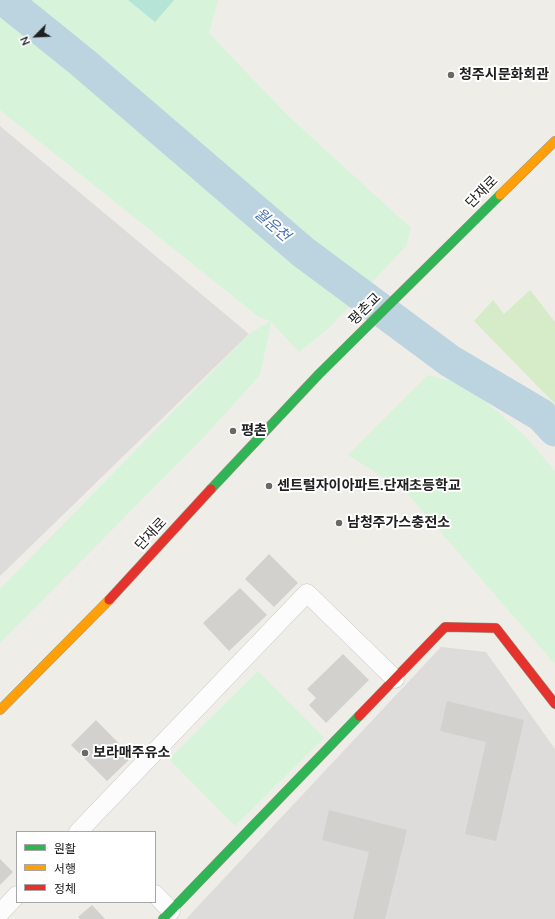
<!DOCTYPE html>
<meta charset="utf-8">
<style>
body{margin:0}
#map{position:relative;width:555px;height:919px;overflow:hidden;background:#eeede8;font-family:Mulish,"Noto Sans KR",sans-serif}
canvas{display:block}
.legend{position:absolute;left:16px;top:831px;width:140px;height:72px;box-sizing:border-box;background:#fff;border:1px solid #a6a6a6;margin:0;padding:5px 7px;list-style:none;font-size:12px;color:#202020}
.legend li{display:flex;align-items:center;gap:8px;height:20px}
.legend b{width:20px;border:1px solid #a6a6a6}
.north{position:absolute;left:16px;top:16px;width:40px;height:40px;-webkit-text-stroke:3px #fff;paint-order:stroke;rotate:246deg;font-size:11px;font-weight:700;line-height:16px;text-align:center;color:#202020}
.north::after{content:'';display:block;margin:auto;width:14px;height:18px;background:#202020;clip-path:polygon(50% 0,100% 100%,50% 72%,0 100%)}
</style>
<div id="map">
<canvas width="555" height="919"></canvas>
<ul class="legend">
<li><b style="height:5px;background:#30b455"></b>원활</li>
<li><b style="height:5px;background:#ff9f0a"></b>서행</li>
<li><b style="height:5px;background:#e5322d"></b>정체</li>
</ul>
<div class="north">N</div>
</div>
<script>
const c = document.querySelector('canvas').getContext('2d');
c.lineJoin = 'round';
function paint(path, color) {
  c.fillStyle = color;
  c.fill(path, 'evenodd');
}
function stroke(path, color, width, dash) {
  c.strokeStyle = color;
  c.lineWidth = width;
  c.lineCap = dash ? 'butt' : 'round';
  c.setLineDash(dash || []);
  c.stroke(path);
}
function drawText(font, color, halo, rows, align = 'center') {
  c.font = font + ' Mulish,"Noto Sans KR",sans-serif';
  c.lineWidth = 4;
  c.setLineDash([]);
  c.textBaseline = 'middle';
  c.strokeStyle = halo;
  c.fillStyle = color;
  for (const [text, x, y, turn = 0] of rows) {
    c.save();
    c.translate(x, y);
    c.rotate((+turn || 0) * Math.PI / 180);
    c.textAlign = isNaN(turn) ? turn : align;
    if (halo) c.strokeText(text, 0, 0);
    c.fillText(text, 0, 0);
    c.restore();
  }
}
paint(new Path2D(`
 M 0,126 L 249,334 L 0,576 Z
 M 441,647 L 486,652 L 555,749 L 555,919 L 186,919 Z`), '#dddcda');
paint(new Path2D(`
 M 530,290 L 555,322 L 555,404 L 474,321 L 493,300 L 504,314 Z`), '#d6ebc8');
paint(new Path2D(`
 M 0,0 L 218,0 L 209,33 L 286,114 L 411,228 L 406,246 L 330,327 L 299,352 L 271,322 L 260,375 L 203,438 L 0,643 L 0,589 L 249,334 L 270,321 L 259,317 L 0,110 Z
 M 428,375 L 468,386 L 526,437 L 555,471 L 555,664 L 405,491 L 348,455 Z
 M 258,671 L 324,738 L 235,826 L 169,759 Z`), '#d7f4da');
paint(new Path2D(`
 M 128,0 L 174,0 L 155,22 Z`), '#b4e5d6');
stroke(new Path2D(`
 M 5,0 L 82,62 L 303,252 L 450,361 L 541,415 L 555,430`), '#bcd4e0', 33);
paint(new Path2D(`
 M 269,554 L 298,583 L 274,607 L 245,579 Z
 M 240,588 L 267,615 L 229,651 L 203,623 Z
 M 343,654 L 369,680 L 326,723 L 309,705 L 316,698 L 307,689 Z
 M 447,701 L 524,720 L 496,841 L 465,834 L 486,742 L 440,731 Z
 M 96,720 L 132,757 L 107,781 L 71,745 Z
 M 329,810 L 407,830 L 385,919 L 353,919 L 369,852 L 322,840 Z
 M 0,859 L 13,872 L 0,885 Z
 M 92,905 L 105,919 L 80,919 L 78,917 Z`), '#d2d1ce');
const street = new Path2D(`
 M 78,832 L 307,593 L 395,679
 M 155,894 L 171,911
 M 0,913 L 17,895`);
const fast = new Path2D(`
 M 211,489 L 319,374 L 500,195
 M 163,919 L 359,716`);
const slow = new Path2D(`
 M 500,195 L 555,141
 M 0,710 L 109,600`);
const jam = new Path2D(`
 M 109,600 L 211,489
 M 359,716 L 445,627 L 496,628 L 555,704`);
stroke(street, '#c7c6c4', 19);
stroke(fast, '#939880', 10);
stroke(slow, '#939880', 10);
stroke(jam, '#939880', 10);
stroke(street, '#fcfcfc', 18);
stroke(fast, '#30b455', 9);
stroke(slow, '#ff9f0a', 9);
stroke(jam, '#e5322d', 9);
for (const [x, y, r, color] of [
 [451,75,4,"#686866"],
 [233,431,4,"#686866"],
 [269,486,4,"#686866"],
 [339,523,4,"#686866"],
 [85,753,4,"#686866"]
]) {
  const dot = new Path2D();
  dot.arc(x, y, r, 0, 2 * Math.PI);
  c.fillStyle = color;
  c.fill(dot);
  stroke(dot, '#fff', 1.5);
}
drawText('bold 14px', '#202020', '#fff', [
 ["청주시문화회관",459,75],
 ["평촌",241,431],
 ["센트럴자이아파트.단재초등학교",277,486],
 ["남청주가스충전소",347,523],
 ["보라매주유소",93,753]
], 'left');
drawText('14px', '#202020', '#fff', [
 ["단재로",482,192,-45],
 ["평촌교",365,309,-45],
 ["단재로",151,534,-47]
]);
drawText('italic 15px', '#4c71b0', '#fff', [
 ["월운천",272,225,41]
]);
</script>
